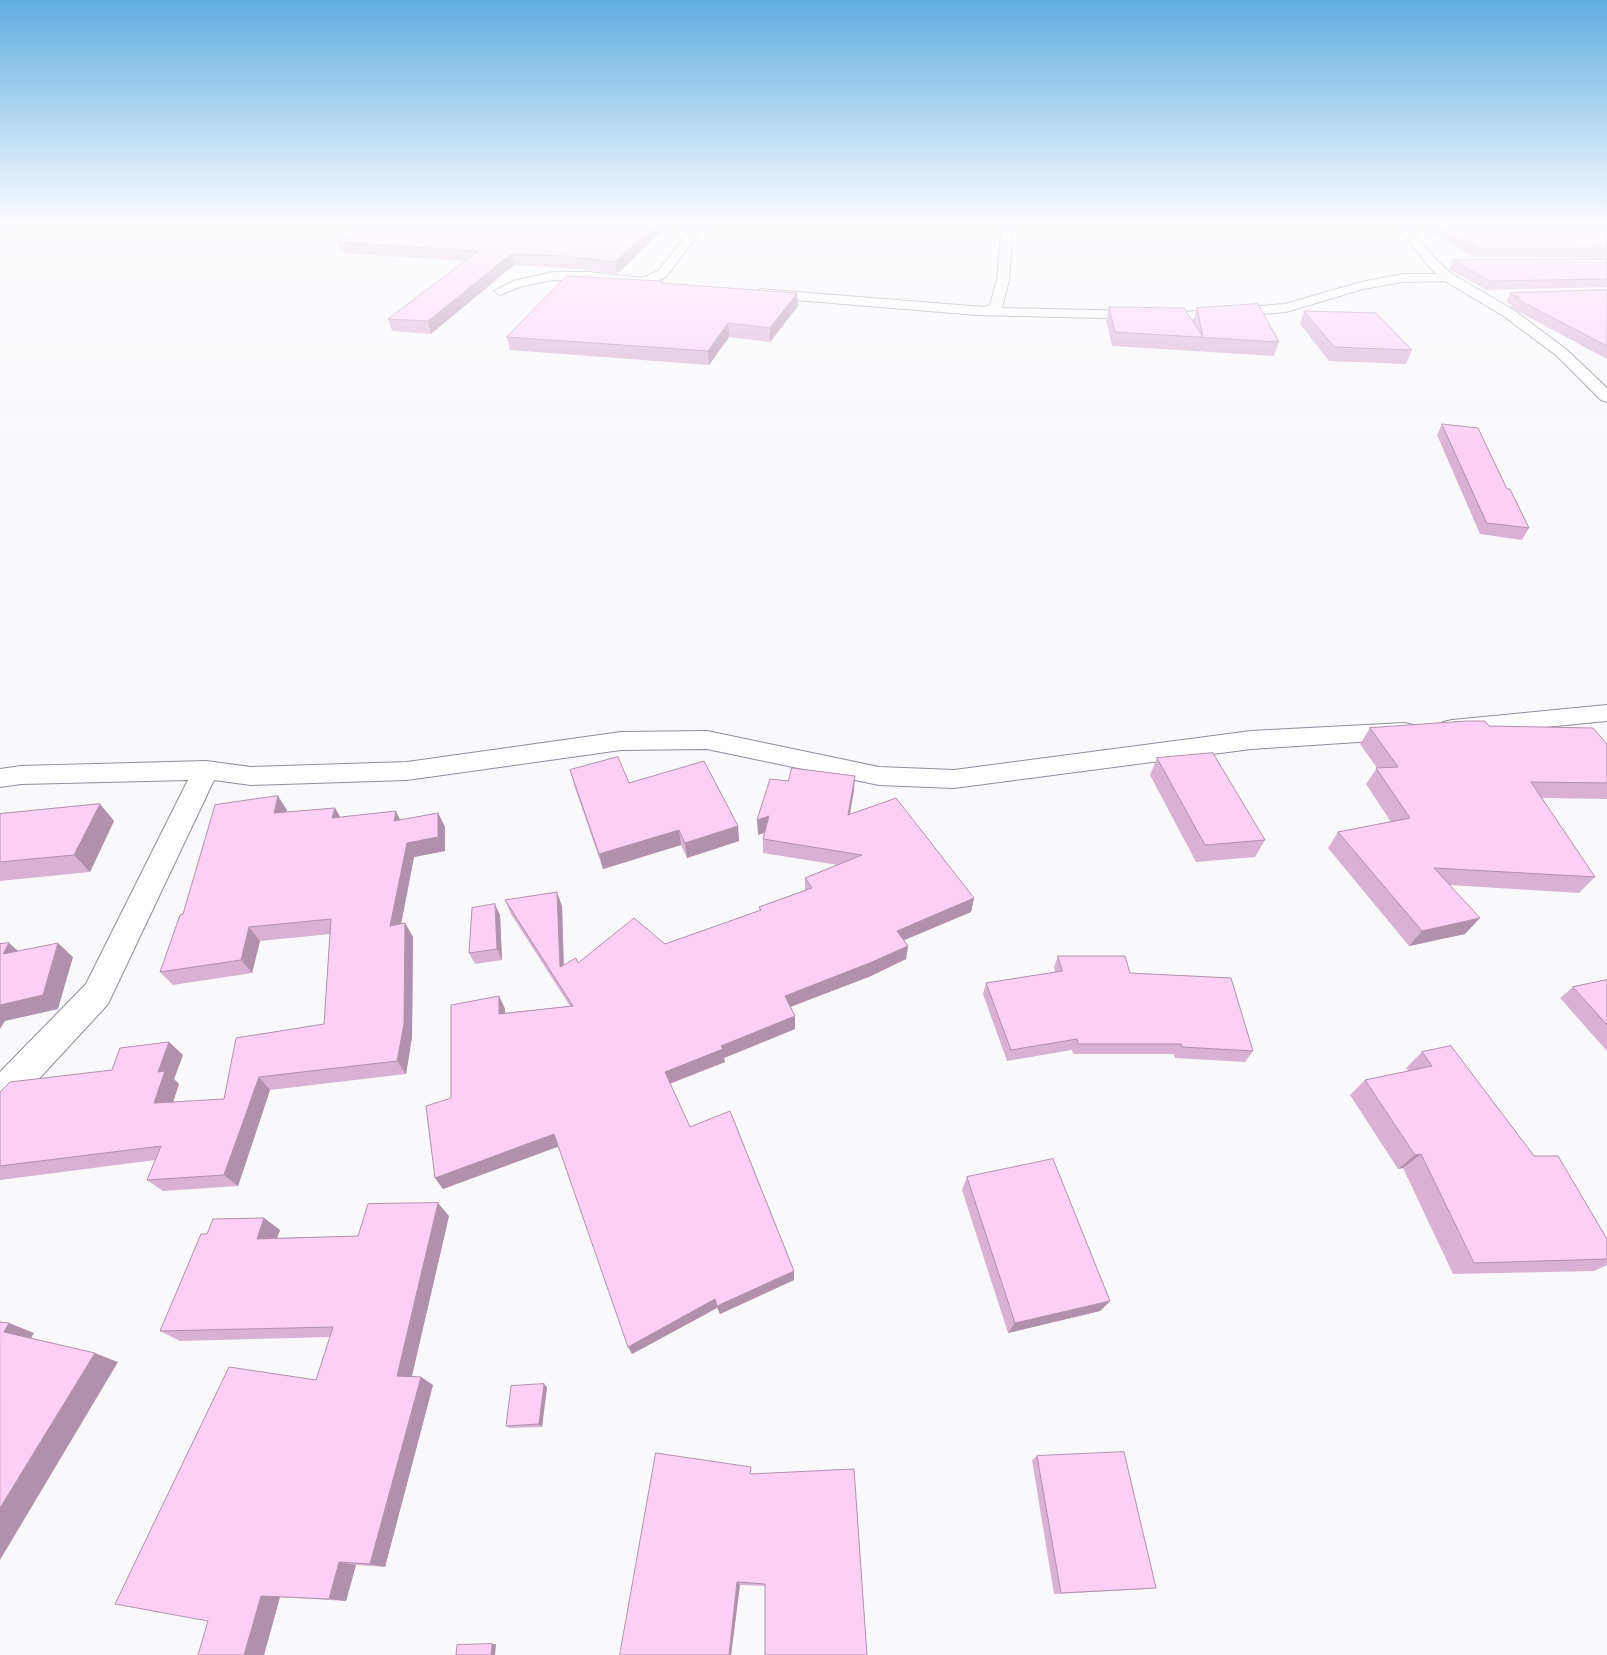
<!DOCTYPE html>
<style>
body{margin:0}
canvas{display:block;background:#f9f9fc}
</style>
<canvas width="1607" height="1655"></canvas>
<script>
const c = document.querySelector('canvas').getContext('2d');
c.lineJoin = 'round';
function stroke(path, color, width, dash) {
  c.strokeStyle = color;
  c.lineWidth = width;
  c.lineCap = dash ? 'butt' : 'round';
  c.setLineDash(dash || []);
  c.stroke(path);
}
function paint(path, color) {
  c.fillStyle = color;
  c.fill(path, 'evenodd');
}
const minor = new Path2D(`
 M 696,223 L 707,223 L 666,277 L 649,285 L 553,280 L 522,286 L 500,295 L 494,291 L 513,281 L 553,272 L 589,272 L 642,278 L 658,271 Z
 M 1002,223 L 1013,223 L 1009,280 L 1002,308 L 1185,312 L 1285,304 L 1361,282 L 1403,274 L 1437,274 L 1428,266 L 1401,230 L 1392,223 L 1405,223 L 1436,260 L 1452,274 L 1515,311 L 1567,350 L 1607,388 L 1607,402 L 1601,400 L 1557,356 L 1505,317 L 1445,281 L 1403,282 L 1363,289 L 1286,312 L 1185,320 L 977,315 L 760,297 L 754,293 L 760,289 L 984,307 L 990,305 L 997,280 Z
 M 1607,705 L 1607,721 L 1452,736 L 1443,734 L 1440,728 L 1443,722 L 1452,720 Z
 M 1404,723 L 1413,725 L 1416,731 L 1413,737 L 1404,739 L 1251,749 L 954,788 L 879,785 L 707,749 L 621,750 L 407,780 L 251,785 L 214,780 L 108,1004 L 12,1108 L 0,1112 L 0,1072 L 86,984 L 188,780 L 21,784 L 0,787 L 0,769 L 21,766 L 206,761 L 251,767 L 407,762 L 621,732 L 707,731 L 879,767 L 954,770 L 1251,731 Z`);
stroke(minor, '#8f8d9c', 2);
paint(minor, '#fff');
paint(new Path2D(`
 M 670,223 L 617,274 L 565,268 L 514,265 L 431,334 L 392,331 L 388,319 L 464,261 L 341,253 L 337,242 Z
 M 1607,223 L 1607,257 L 1475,257 L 1429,232 L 1432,224 Z
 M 1607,259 L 1607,287 L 1486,290 L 1449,269 L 1453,260 Z
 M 663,281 L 663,283 L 797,293 L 798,306 L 770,342 L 729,337 L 709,365 L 510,350 L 507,337 Z
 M 1607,290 L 1607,359 L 1510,307 L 1512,305 L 1506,302 L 1510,293 Z
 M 1109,307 L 1194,323 L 1193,321 L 1197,308 L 1279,342 L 1274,356 L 1112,346 L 1106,320 Z
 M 1304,311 L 1412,350 L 1406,364 L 1329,361 L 1300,324 Z
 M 1442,424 L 1507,489 L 1529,528 L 1522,540 L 1480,534 L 1437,435 Z
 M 1489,726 L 1607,744 L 1607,799 L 1542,798 L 1595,877 L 1579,893 L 1449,885 L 1465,934 L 1409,946 L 1328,848 L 1338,832 L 1391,822 L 1366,784 L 1377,768 L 1360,744 L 1370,728 Z
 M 1157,758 L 1265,840 L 1255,857 L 1196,862 L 1150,775 Z
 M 570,770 L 629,783 L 738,826 L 739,841 L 687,858 L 681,845 L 603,869 L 574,785 Z
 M 854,790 L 850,814 L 974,898 L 971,912 L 904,940 L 908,946 L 906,959 L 871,976 L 790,1007 L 795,1016 L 795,1029 L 724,1058 L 725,1062 L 670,1084 L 690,1127 L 794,1280 L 720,1314 L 717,1308 L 632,1354 L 558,1146 L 443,1189 L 435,1178 L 451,1098 L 499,996 L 505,1009 L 505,1013 L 570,1006 L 511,914 L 505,900 L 562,906 L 564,965 L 578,963 L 665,944 L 760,911 L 759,907 L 805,890 L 805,878 L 838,865 L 763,853 L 763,839 L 764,833 L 758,835 Z
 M 100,804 L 114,821 L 90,872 L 0,881 L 0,814 Z
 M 335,808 L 340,817 L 400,820 L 438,813 L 445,827 L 445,851 L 414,857 L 401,924 L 405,923 L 413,937 L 412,1037 L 406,1074 L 270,1090 L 238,1186 L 163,1191 L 147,1180 L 155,1160 L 0,1180 L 0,1092 L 112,1070 L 169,1042 L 183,1055 L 174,1079 L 179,1084 L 173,1102 L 224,1099 L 324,1024 L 330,934 L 260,941 L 252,973 L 173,985 L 160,972 L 183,914 L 287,810 L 287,812 Z
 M 500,915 L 502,960 L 475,964 L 469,953 Z
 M 1058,956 L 1130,973 L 1253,1051 L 1245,1062 L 1175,1058 L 1174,1054 L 1073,1054 L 1072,1050 L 1007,1061 L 983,994 L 986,983 L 1055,972 L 1054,967 Z
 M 1607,980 L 1607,1051 L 1560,998 L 1573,987 Z
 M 1422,1052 L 1534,1156 L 1607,1239 L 1607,1265 L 1594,1271 L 1453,1274 L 1403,1168 L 1398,1169 L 1350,1095 L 1365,1080 L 1408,1071 L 1406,1068 Z
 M 967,1177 L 1110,1301 L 1100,1311 L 1008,1333 L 962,1190 Z
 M 449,1216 L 412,1376 L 421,1377 L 433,1385 L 385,1567 L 356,1565 L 346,1601 L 280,1597 L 264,1655 L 198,1655 L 316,1380 L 330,1337 L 180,1341 L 160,1331 L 207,1234 L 264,1218 L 280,1230 L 277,1238 L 358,1236 Z
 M 547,1387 L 542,1427 L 509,1428 L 506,1426 Z
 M 1037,1456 L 1156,1588 L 1147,1589 L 1054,1594 L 1032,1460 Z
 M 753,1473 L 765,1586 L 740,1585 L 731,1655 L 620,1655 Z`), '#dab1d4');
paint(new Path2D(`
 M 0,223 L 16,223 L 0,231 Z
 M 657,223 L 670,223 L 617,274 L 615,262 Z
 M 511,254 L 514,265 L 431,334 L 428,321 Z
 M 797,293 L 798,306 L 770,342 L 770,328 Z
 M 728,323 L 729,337 L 709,365 L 708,351 Z
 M 855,776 L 854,790 L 847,829 L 848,815 Z
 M 278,796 L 287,810 L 284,827 L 274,813 Z
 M 100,804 L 114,821 L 90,872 L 74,855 Z
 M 335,808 L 343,822 L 332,818 Z
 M 396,811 L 403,826 L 394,821 Z
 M 438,813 L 445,827 L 445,851 L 414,857 L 398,940 L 390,926 L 407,843 Z
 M 769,816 L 770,831 L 758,835 L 757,820 Z
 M 738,826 L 739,841 L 687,858 L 685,843 Z
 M 679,830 L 681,845 L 603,869 L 599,854 Z
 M 557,892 L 562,906 L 564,980 L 560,967 Z
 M 974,898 L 971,912 L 895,944 L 897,931 Z
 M 495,904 L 500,915 L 502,960 L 497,949 Z
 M 1480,918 L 1465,934 L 1409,946 L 1422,931 Z
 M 405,923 L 413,937 L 412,1037 L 406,1074 L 397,1061 Z
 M 249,927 L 260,941 L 252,973 L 241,960 Z
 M 9,943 L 25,957 L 3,954 Z
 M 58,943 L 73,957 L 58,1009 L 5,1021 L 0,1029 L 0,1005 Z
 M 908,946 L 906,959 L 871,976 L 785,1009 L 785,996 Z
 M 499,996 L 505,1009 L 506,1027 L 499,1014 Z
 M 795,1016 L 795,1029 L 724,1058 L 725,1062 L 668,1084 L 665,1072 L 721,1046 Z
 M 169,1042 L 183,1055 L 174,1079 L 179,1084 L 169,1115 L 154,1103 L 158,1072 Z
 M 259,1077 L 270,1090 L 238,1186 L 224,1175 Z
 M 554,1134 L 560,1146 L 443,1189 L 435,1178 Z
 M 1421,1154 L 1403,1168 L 1398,1169 L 1415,1155 Z
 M 438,1203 L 449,1216 L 410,1384 L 397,1376 Z
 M 264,1218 L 280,1230 L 273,1250 L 257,1239 Z
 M 794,1271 L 794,1280 L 720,1314 L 717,1306 Z
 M 715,1299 L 717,1308 L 632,1354 L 628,1347 Z
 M 1110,1301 L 1100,1311 L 1008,1333 L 1015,1323 Z
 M 9,1323 L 34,1333 L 29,1342 L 4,1332 Z
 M 95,1353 L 118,1362 L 0,1560 L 0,1508 Z
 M 421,1377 L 433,1385 L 385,1567 L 370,1564 Z
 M 544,1384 L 547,1387 L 542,1427 L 539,1424 Z
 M 339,1562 L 356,1565 L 346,1601 L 329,1599 Z
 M 737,1582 L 740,1585 L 731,1655 L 729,1655 Z
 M 261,1596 L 280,1597 L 264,1655 L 244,1655 Z
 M 492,1644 L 496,1644 L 495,1655 L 491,1655 Z`), '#b190ac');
const building = new Path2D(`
 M 368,223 L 657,223 L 615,262 L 563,256 L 511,254 L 428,321 L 388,319 L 478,251 L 337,242 Z
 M 1449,223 L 1607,223 L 1607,248 L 1479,249 L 1432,224 Z
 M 1607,259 L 1607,279 L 1490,281 L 1453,260 Z
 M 567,276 L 663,281 L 661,283 L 797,293 L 770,328 L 728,323 L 708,351 L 507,337 Z
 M 1607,290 L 1607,346 L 1515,298 L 1520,298 L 1510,293 Z
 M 1258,304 L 1279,342 L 1115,332 L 1109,307 L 1184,308 L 1203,337 L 1197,308 Z
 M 1304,311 L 1376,313 L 1412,350 L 1335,347 Z
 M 1442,424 L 1478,428 L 1507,489 L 1510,489 L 1529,528 L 1487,523 Z
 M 1467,721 L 1485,721 L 1489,726 L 1593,728 L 1607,744 L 1607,783 L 1531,782 L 1595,877 L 1434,868 L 1480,918 L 1422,931 L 1338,832 L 1410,818 L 1376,768 L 1398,767 L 1370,728 Z
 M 1213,753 L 1265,840 L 1205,845 L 1157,758 Z
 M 618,757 L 629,783 L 704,761 L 738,826 L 685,843 L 679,830 L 599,854 L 570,770 Z
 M 792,768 L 855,776 L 848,815 L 896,798 L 974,898 L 897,931 L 908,946 L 872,962 L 785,996 L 795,1016 L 721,1046 L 723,1049 L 665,1072 L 690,1127 L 730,1111 L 794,1271 L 717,1306 L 715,1299 L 628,1347 L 554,1134 L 435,1178 L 426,1106 L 451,1098 L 451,1005 L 499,996 L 499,1014 L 573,1006 L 505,900 L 557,892 L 560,967 L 576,958 L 578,963 L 634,918 L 665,944 L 761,910 L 759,907 L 812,888 L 805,878 L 862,855 L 763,839 L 769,816 L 757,820 L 770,779 L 788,781 Z
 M 278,796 L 274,813 L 335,808 L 332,818 L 396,811 L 394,821 L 438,813 L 438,837 L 407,843 L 390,926 L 405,923 L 404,1024 L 397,1061 L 259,1077 L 224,1175 L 147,1180 L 161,1146 L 0,1166 L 0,1092 L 10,1082 L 112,1070 L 120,1048 L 169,1042 L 158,1072 L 165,1071 L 154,1103 L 224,1099 L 236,1038 L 324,1024 L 331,919 L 249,927 L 241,960 L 160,972 L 180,915 L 183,914 L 215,805 Z
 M 100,804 L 74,855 L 0,862 L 0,814 Z
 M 495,904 L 497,949 L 469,953 L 472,908 Z
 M 9,943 L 3,954 L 58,943 L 43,995 L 0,1005 L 0,944 Z
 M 1058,956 L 1125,956 L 1130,973 L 1231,978 L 1253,1051 L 1182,1047 L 1181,1044 L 1078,1044 L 1077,1039 L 1011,1050 L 986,983 L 1062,971 Z
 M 1607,980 L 1607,1025 L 1573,987 Z
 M 1451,1046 L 1534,1156 L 1558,1156 L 1607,1239 L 1607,1259 L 1474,1263 L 1421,1154 L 1415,1155 L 1365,1080 L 1432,1066 L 1422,1052 Z
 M 1053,1159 L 1110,1301 L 1015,1323 L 967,1177 Z
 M 438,1203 L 397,1376 L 421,1377 L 370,1564 L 339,1562 L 329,1599 L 261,1596 L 244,1655 L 198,1655 L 208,1621 L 115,1604 L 229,1367 L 316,1380 L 333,1327 L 160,1331 L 201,1234 L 207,1234 L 213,1219 L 264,1218 L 257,1239 L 358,1236 L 368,1204 Z
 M 0,1322 L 9,1323 L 4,1332 L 95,1353 L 0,1508 Z
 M 544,1384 L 539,1424 L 506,1426 L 511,1386 Z
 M 1124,1452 L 1156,1588 L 1061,1593 L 1037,1456 Z
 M 656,1453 L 751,1467 L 750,1474 L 854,1469 L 867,1655 L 765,1655 L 765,1584 L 737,1582 L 729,1655 L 620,1655 Z
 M 492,1644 L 491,1655 L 456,1655 L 457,1645 Z`);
paint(building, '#fdcef6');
stroke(building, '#b190ac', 1);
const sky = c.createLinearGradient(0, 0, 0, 455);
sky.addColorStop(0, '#5fafe2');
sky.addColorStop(0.49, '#fcfcfe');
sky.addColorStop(1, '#fcfcfe00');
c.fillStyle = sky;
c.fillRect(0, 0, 1607, 455);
</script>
